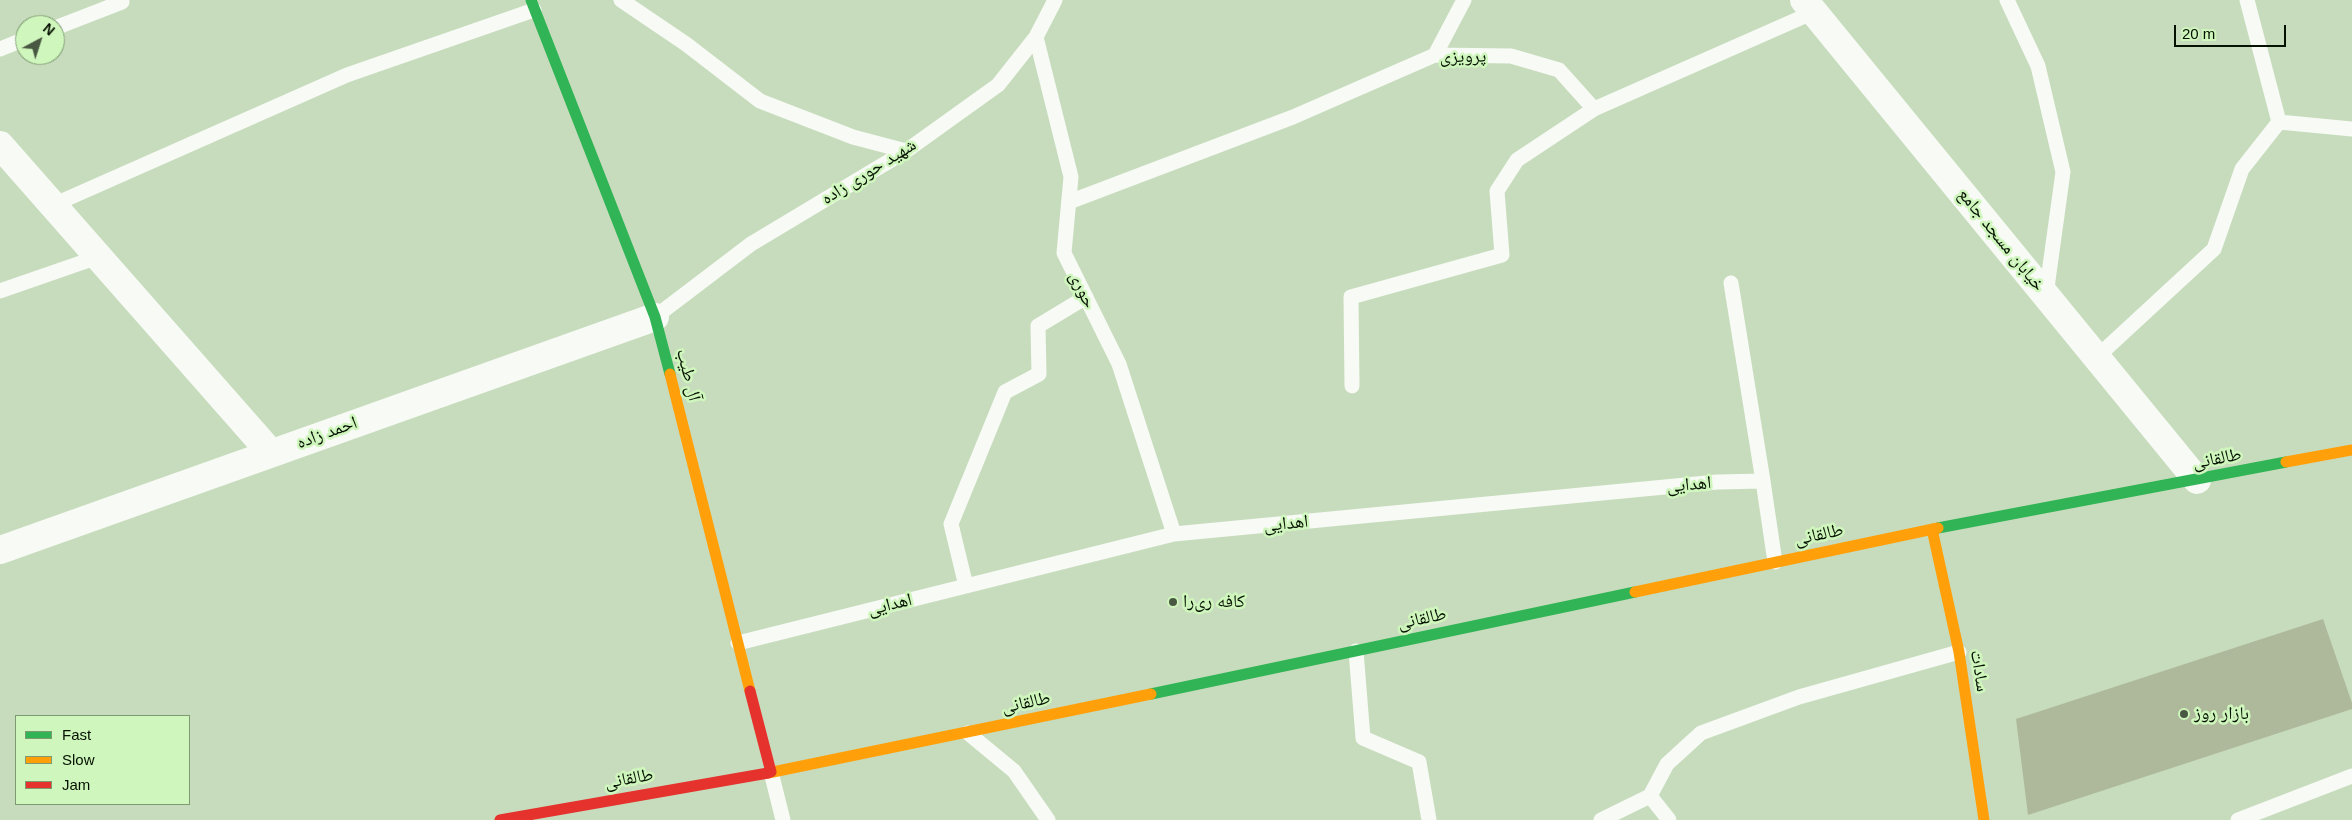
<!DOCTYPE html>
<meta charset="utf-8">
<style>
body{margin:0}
#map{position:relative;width:2352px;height:820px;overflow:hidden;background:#c7dcbc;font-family:Helvetica,sans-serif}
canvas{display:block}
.legend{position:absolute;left:15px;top:715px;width:175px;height:90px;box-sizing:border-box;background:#cff6bc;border:1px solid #7e9a71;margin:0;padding:6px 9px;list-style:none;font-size:15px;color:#051101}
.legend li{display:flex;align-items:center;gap:10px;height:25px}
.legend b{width:25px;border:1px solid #7e9a71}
.north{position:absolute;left:15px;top:15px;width:50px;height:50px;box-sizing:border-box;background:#cff6bc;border:1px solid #7e9a71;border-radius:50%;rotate:40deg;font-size:14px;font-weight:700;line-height:20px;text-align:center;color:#051101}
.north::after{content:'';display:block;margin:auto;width:18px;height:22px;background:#495842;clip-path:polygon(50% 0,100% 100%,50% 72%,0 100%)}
.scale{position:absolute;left:2174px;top:25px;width:112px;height:22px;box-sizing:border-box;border:2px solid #051101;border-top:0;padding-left:6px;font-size:15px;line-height:18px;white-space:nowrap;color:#051101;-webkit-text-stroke:4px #cff6bc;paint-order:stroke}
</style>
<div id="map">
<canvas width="2352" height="820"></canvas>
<ul class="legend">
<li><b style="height:6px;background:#30b455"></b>Fast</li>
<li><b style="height:6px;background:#ff9f0a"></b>Slow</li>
<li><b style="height:6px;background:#e5322d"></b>Jam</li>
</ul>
<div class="north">N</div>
<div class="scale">20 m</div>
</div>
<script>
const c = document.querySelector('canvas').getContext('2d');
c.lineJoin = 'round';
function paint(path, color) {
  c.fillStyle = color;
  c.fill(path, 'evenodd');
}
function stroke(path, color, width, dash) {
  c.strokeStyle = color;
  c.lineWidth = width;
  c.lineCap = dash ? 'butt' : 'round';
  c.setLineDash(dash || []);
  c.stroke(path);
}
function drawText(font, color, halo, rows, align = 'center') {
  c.font = font + ' Helvetica,"Noto Naskh Arabic",sans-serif';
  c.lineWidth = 5;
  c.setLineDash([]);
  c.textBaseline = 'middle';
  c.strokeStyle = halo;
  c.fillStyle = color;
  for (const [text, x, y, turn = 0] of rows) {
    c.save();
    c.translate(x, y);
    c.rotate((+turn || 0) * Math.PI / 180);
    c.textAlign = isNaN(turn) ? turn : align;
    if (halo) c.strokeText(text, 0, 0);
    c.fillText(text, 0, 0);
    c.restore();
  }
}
paint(new Path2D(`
 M 2323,619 L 2352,703 L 2352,709 L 2028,815 L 2016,719 Z`), '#aeb99b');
stroke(new Path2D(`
 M 621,0 L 686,44 L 760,101 L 853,137 L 906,151
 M 2007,0 L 2038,66 L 2063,172 L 2046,295
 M 2247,0 L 2279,122 L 2352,129
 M 55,28 L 122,2 L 121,0
 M 1036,37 L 1071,177 L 1064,253 L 1119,364 L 1174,534
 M 0,49 L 25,39
 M 1435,55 L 1464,0
 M 1069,202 L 1293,117 L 1435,55 L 1511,56 L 1559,70 L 1594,109 L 1814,12
 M 53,205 L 347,75 L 534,10
 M 1731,283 L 1763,481
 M 0,291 L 98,257
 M 655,317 L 751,244 L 906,151 L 998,85 L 1036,37 L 1055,0
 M 2097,357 L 2214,249 L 2242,169 L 2279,122
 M 1352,386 L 1351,297 L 1502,255 L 1497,191 L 1517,160 L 1594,109
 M 966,586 L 951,524 L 1005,392 L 1039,374 L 1038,326 L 1086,297
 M 738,643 L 1174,534 L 1717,482 L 1763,481 L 1775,562
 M 1356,651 L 1363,738 L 1419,762 L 1429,820
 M 968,733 L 1014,771 L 1048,820
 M 771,772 L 783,820
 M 1650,796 L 1669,820
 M 1601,820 L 1650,796 L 1667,764 L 1701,733 L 1799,697 L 1959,652
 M 2238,820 L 2352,776`), '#f7faf5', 15);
stroke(new Path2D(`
 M 1804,0 L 2197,480
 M 0,145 L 271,453
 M 0,550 L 655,317`), '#f7faf5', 28);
stroke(new Path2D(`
 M 531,0 L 655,317 L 670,374
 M 1938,528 L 2286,462
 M 1151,694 L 1635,592`), '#30b455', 11);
stroke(new Path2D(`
 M 670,374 L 750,691
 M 2286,462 L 2352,450
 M 1932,529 L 1959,652 L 1984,820
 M 1635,592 L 1938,528
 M 768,773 L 1151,694`), '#ff9f0a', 11);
stroke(new Path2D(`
 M 750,691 L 771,772
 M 500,820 L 768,773`), '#e5322d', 11);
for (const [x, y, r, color] of [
 [1173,602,5,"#495842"],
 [2184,714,5,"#495842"]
]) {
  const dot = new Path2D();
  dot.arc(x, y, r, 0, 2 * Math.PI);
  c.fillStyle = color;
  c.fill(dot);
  stroke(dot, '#cff6bc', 2);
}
drawText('18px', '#051101', '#cff6bc', [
 ["پرویزی",1463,57,-1],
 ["شهید حوری زاده",869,172,-32],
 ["خیابان مسجد جامع",2001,240,51],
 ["حوری",1082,290,64],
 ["آل طیب",688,375,76],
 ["احمد زاده",327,433,-20],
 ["طالقانی",2217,459,-11],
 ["اهدایی",1689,485,-5],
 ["اهدایی",1286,524,-6],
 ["طالقانی",1819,535,-12],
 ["اهدایی",890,605,-14],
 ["طالقانی",1422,619,-12],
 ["سادات",1979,671,81],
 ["طالقانی",1026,703,-12],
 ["طالقانی",629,779,-10]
]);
drawText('18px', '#051101', '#cff6bc', [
 ["کافه‌ ری‌را",1183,602],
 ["بازار روز",2194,714]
], 'left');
</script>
